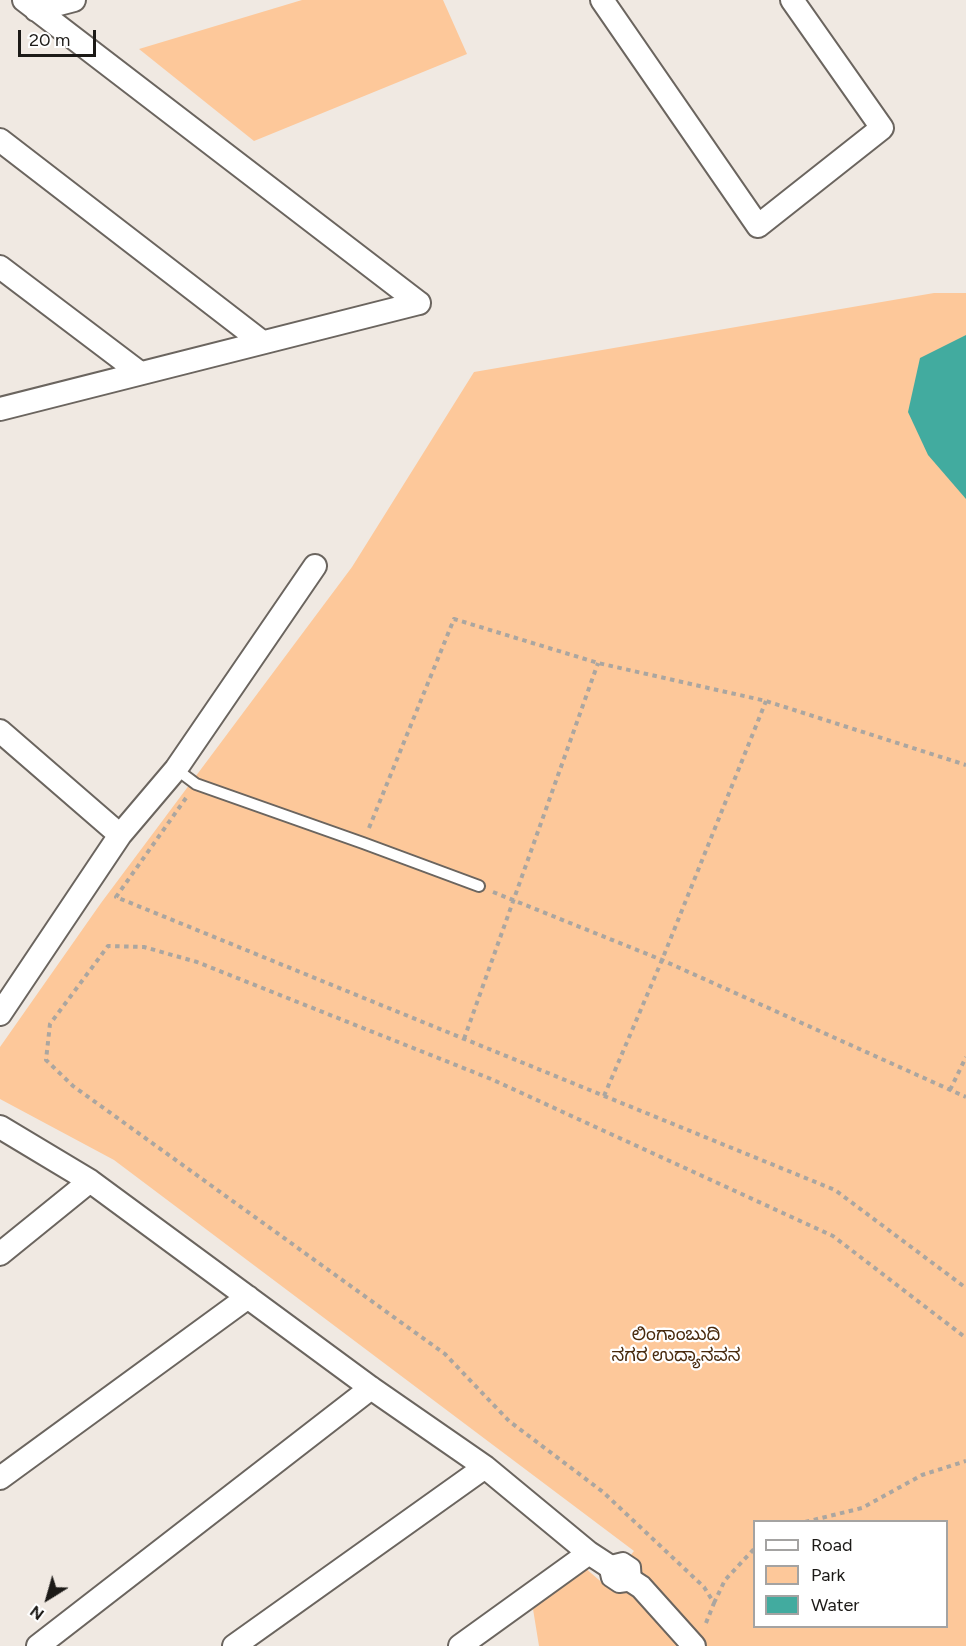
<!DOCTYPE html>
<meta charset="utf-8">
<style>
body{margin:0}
#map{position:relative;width:966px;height:1646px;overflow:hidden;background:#f0e9e2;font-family:Figtree,sans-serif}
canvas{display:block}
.legend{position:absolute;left:753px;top:1520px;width:195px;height:108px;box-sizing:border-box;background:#fff;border:2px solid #a4a3a2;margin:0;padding:8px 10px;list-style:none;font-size:18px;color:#1c1a17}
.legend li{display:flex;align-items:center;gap:12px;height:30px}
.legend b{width:30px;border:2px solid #a4a3a2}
.north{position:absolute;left:18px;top:1568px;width:60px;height:60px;-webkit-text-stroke:4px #fff;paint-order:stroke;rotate:217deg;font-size:16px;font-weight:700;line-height:24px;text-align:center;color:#1c1a17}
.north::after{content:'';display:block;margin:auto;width:21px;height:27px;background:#1c1a17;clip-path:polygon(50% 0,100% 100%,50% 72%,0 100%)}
.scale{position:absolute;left:18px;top:30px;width:78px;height:27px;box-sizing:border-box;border:3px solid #1c1a17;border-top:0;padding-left:8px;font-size:18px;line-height:21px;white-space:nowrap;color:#1c1a17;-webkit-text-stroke:4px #fff;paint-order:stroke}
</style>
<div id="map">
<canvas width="966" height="1646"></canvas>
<ul class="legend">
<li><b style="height:8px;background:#fff"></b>Road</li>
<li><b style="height:16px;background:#fdc89a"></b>Park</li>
<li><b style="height:16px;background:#42ab9f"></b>Water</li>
</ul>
<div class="north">N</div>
<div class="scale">20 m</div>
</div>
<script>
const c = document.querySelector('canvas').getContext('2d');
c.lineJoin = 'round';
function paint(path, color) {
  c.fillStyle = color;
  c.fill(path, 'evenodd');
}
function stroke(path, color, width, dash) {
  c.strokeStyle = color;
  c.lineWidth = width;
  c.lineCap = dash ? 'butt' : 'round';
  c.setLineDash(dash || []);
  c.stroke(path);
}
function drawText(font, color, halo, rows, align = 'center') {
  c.font = font + ' Figtree,"Noto Sans Kannada",sans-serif';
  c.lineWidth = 4.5;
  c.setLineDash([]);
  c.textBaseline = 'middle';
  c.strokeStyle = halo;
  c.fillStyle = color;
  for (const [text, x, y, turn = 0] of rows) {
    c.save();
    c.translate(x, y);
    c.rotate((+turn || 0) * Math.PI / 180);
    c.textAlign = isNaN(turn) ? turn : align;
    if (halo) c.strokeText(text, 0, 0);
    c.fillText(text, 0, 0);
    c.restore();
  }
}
paint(new Path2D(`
 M 302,0 L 443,0 L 467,54 L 254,141 L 139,49 Z
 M 934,293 L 966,293 L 966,1646 L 539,1646 L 533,1609 L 584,1567 L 606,1586 L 634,1551 L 114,1160 L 0,1099 L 0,1047 L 101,903 L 352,567 L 474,372 ZM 754,1522 L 946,1522 L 946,1626 L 754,1626 Z`), '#fdc89a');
paint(new Path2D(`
 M 966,335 L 966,499 L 928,455 L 908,412 L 920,358 Z`), '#42ab9f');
const service = new Path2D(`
 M 176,769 L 196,784 L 363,843 L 479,886`);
const pedestrian = new Path2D(`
 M 623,1561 L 632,1567 L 633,1582 L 619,1584 L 610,1578 L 607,1565 Z`);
const minor = new Path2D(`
 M 24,0 L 419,303
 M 602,0 L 758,226 L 882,128 L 792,0
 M 36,10 L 74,0
 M 0,140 L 262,342
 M 0,267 L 140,373
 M 0,409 L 419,303
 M 0,731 L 120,835
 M 0,1014 L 120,835 L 176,769 L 315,566
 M 0,1127 L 90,1181 L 371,1388 L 485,1467 L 589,1553 L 641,1587 L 694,1646
 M 0,1254 L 90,1181
 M 0,1478 L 248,1297
 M 38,1646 L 371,1388
 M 234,1646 L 485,1467
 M 460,1646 L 589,1553`);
stroke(service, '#6b655f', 14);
stroke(pedestrian, '#6b655f', 20);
stroke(minor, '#6b655f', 26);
stroke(new Path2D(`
 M 186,798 L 116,897 L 835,1190 L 966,1288
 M 369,828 L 454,619 L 598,663 L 766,701 L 966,765
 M 493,892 L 662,960 L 966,1097
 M 464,1039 L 598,663
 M 950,1090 L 966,1057
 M 604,1096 L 662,960 L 766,701
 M 805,1522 L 862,1508 L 922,1475 L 966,1461
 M 714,1603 L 725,1580 L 754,1549
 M 706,1623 L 714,1603 L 704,1587 L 603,1492 L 509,1421 L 445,1354 L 73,1086 L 46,1060 L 50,1024 L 108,946 L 144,947 L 197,962 L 491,1079 L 833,1236 L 966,1338`), '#aba6a0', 4, [4.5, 4.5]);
stroke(service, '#fff', 10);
stroke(pedestrian, '#fff', 16);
stroke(minor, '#fff', 22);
drawText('18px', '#482a0d', '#fff', [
 ["ಲಿಂಗಾಂಬುದಿ",676,1335],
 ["ನಗರ ಉದ್ಯಾನವನ",676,1356]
]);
</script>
